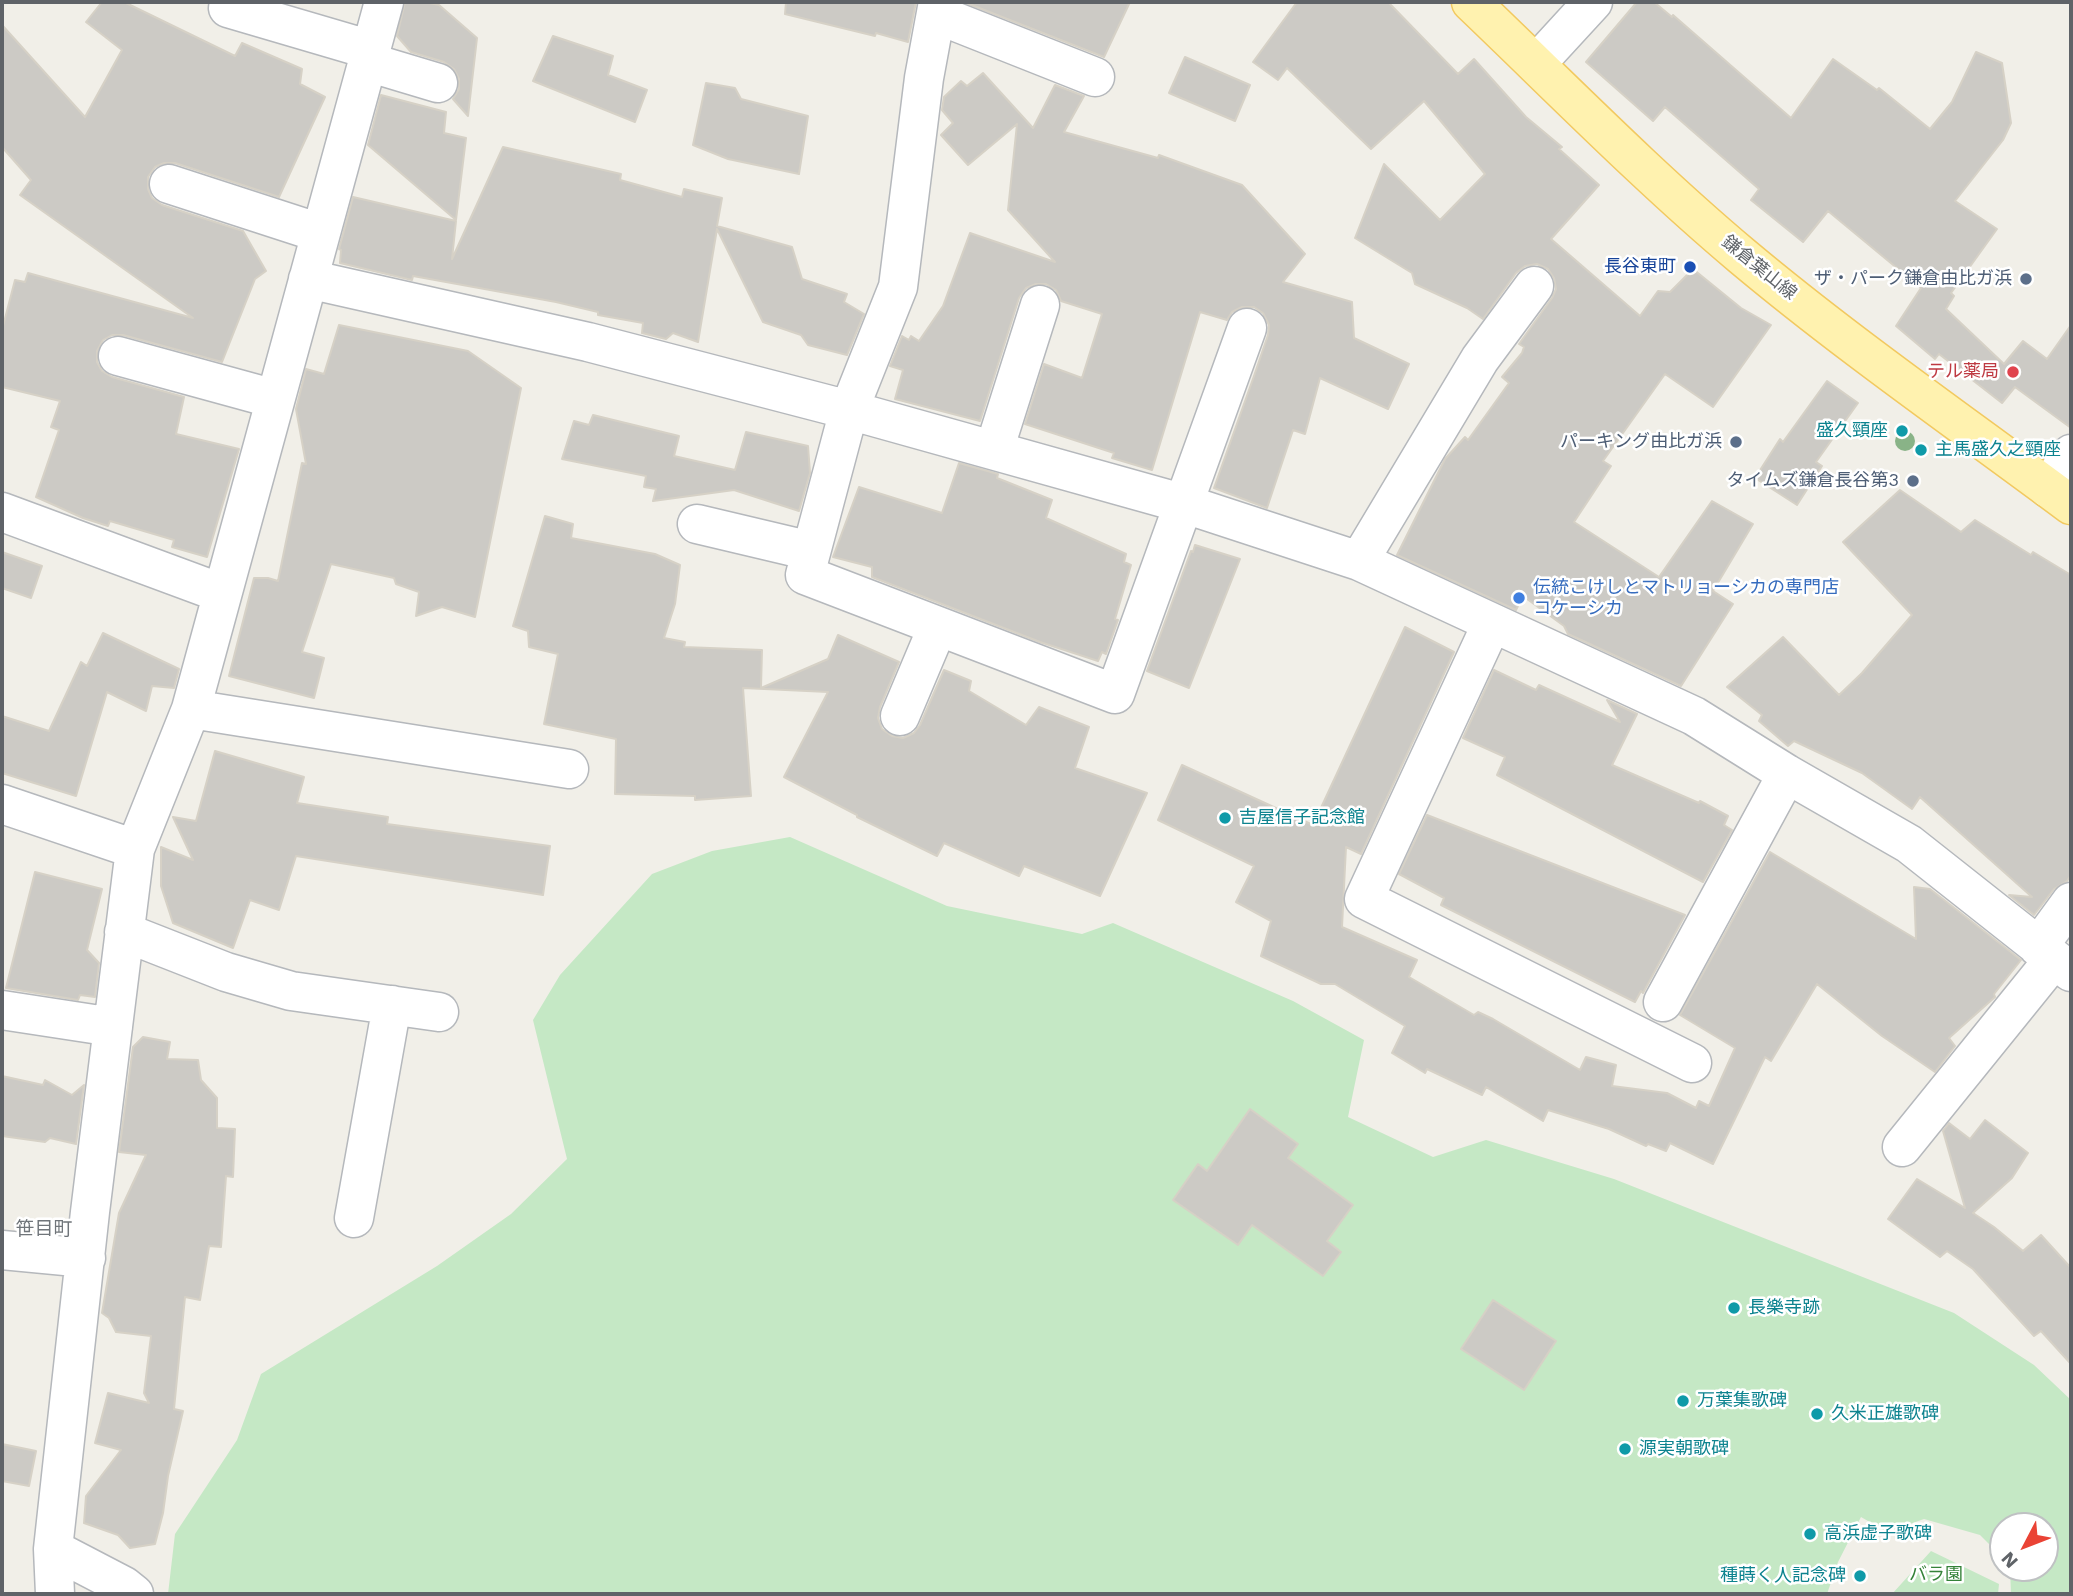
<!DOCTYPE html>
<meta charset="utf-8">
<style>
body{margin:0}
#map{position:relative;width:2073px;height:1596px;overflow:hidden;background:#f1efe8;font-family:"Work Sans",sans-serif}
canvas{display:block}
.frame{position:absolute;inset:0;border:4px solid #5f6368;pointer-events:none}
.north{position:absolute;left:1989px;top:1512px;width:70px;height:70px;box-sizing:border-box;background:#fff;border:2px solid #bfc1c3;border-radius:50%;rotate:228deg;font-size:19px;font-weight:700;line-height:28px;text-align:center;color:#5f6368}
.north::after{content:'';display:block;margin:auto;width:24px;height:32px;background:#ea4335;clip-path:polygon(50% 0,100% 100%,50% 72%,0 100%)}
</style>
<div id="map">
<canvas width="2073" height="1596"></canvas>
<div class="frame"></div>
<div class="north">N</div>
</div>
<script>
const c = document.querySelector('canvas').getContext('2d');
c.lineJoin = 'round';
function paint(path, color) {
  c.fillStyle = color;
  c.fill(path, 'evenodd');
}
function stroke(path, color, width, dash) {
  c.strokeStyle = color;
  c.lineWidth = width;
  c.lineCap = dash ? 'butt' : 'round';
  c.setLineDash(dash || []);
  c.stroke(path);
}
function drawText(font, color, halo, rows, align = 'center') {
  c.font = font + ' "Work Sans","Noto Sans JP",sans-serif';
  c.lineWidth = 5;
  c.setLineDash([]);
  c.textBaseline = 'middle';
  c.strokeStyle = halo;
  c.fillStyle = color;
  for (const [text, x, y, turn = 0] of rows) {
    c.save();
    c.translate(x, y);
    c.rotate((+turn || 0) * Math.PI / 180);
    c.textAlign = isNaN(turn) ? turn : align;
    if (halo) c.strokeText(text, 0, 0);
    c.fillText(text, 0, 0);
    c.restore();
  }
}
paint(new Path2D(`
 M 790,837 L 947,906 L 1082,934 L 1113,923 L 1293,1001 L 1364,1040 L 1348,1117 L 1433,1157 L 1486,1140 L 1614,1179 L 1954,1313 L 2034,1365 L 2071,1400 L 2071,1594 L 2011,1594 L 2010,1568 L 2045,1568 L 2045,1526 L 2003,1526 L 2003,1558 L 1980,1535 L 1924,1519 L 1887,1532 L 1861,1517 L 1838,1562 L 1827,1594 L 168,1594 L 175,1534 L 237,1440 L 261,1374 L 437,1266 L 511,1214 L 567,1159 L 533,1020 L 560,975 L 652,874 L 712,851 Z
 M 1931,1551 L 1999,1584 L 1998,1594 L 1892,1594 Z`), '#c5e8c5');
const building = new Path2D(`
 M 102,2 L 124,2 L 235,56 L 242,43 L 302,69 L 300,84 L 325,97 L 279,197 L 175,163 L 164,163 L 155,167 L 148,177 L 148,189 L 152,198 L 162,205 L 243,231 L 266,271 L 255,279 L 222,362 L 123,335 L 112,335 L 103,340 L 97,351 L 97,362 L 102,371 L 112,377 L 184,397 L 176,434 L 239,449 L 207,557 L 172,547 L 174,540 L 110,521 L 108,526 L 83,518 L 36,497 L 59,430 L 51,427 L 60,401 L 2,387 L 2,330 L 15,280 L 25,282 L 28,273 L 193,318 L 20,195 L 31,180 L 2,147 L 2,25 L 85,117 L 122,50 L 86,22 Z
 M 405,2 L 425,2 L 439,5 L 477,38 L 468,116 L 453,99 L 459,89 L 459,79 L 454,69 L 444,62 L 411,52 L 397,36 Z
 M 786,2 L 916,2 L 908,42 L 876,33 L 875,36 L 785,14 Z
 M 964,2 L 1130,2 L 1104,57 Z
 M 1297,2 L 1388,2 L 1458,74 L 1474,59 L 1526,117 L 1562,147 L 1559,149 L 1599,185 L 1551,239 L 1640,316 L 1658,291 L 1670,292 L 1693,269 L 1741,308 L 1771,325 L 1713,407 L 1665,374 L 1603,461 L 1611,466 L 1574,522 L 1659,577 L 1712,501 L 1753,524 L 1713,591 L 1733,604 L 1681,686 L 1568,634 L 1564,626 L 1523,596 L 1516,610 L 1397,555 L 1445,459 L 1465,437 L 1468,440 L 1509,383 L 1502,377 L 1522,353 L 1524,347 L 1519,344 L 1552,298 L 1556,289 L 1554,278 L 1548,269 L 1537,264 L 1525,266 L 1516,273 L 1483,319 L 1467,308 L 1415,284 L 1412,273 L 1355,238 L 1384,164 L 1440,220 L 1485,174 L 1424,101 L 1371,149 L 1287,68 L 1278,80 L 1253,62 Z
 M 1637,2 L 1654,2 L 1672,17 L 1673,15 L 1791,118 L 1833,59 L 1877,90 L 1879,88 L 1930,129 L 1952,102 L 1976,52 L 2002,63 L 2011,123 L 2003,140 L 1955,201 L 1997,229 L 1951,293 L 1954,296 L 1946,309 L 2004,364 L 2023,341 L 2047,359 L 2071,325 L 2071,428 L 2015,387 L 2002,403 L 1939,354 L 1935,359 L 1896,326 L 1921,288 L 1828,211 L 1803,242 L 1751,200 L 1759,189 L 1665,107 L 1653,121 L 1586,62 Z
 M 553,36 L 613,56 L 608,75 L 647,90 L 635,122 L 533,81 Z
 M 1185,57 L 1250,85 L 1235,121 L 1169,93 Z
 M 983,73 L 1033,128 L 1055,85 L 1084,96 L 1064,132 L 1158,158 L 1159,155 L 1242,185 L 1305,254 L 1283,282 L 1352,302 L 1354,338 L 1409,364 L 1388,409 L 1320,378 L 1305,434 L 1293,430 L 1267,508 L 1214,488 L 1254,376 L 1268,335 L 1269,325 L 1263,313 L 1254,307 L 1242,307 L 1232,312 L 1227,320 L 1200,312 L 1152,470 L 1112,458 L 1114,453 L 1025,424 L 1044,364 L 1082,378 L 1102,314 L 1061,301 L 1056,290 L 1046,284 L 1036,284 L 1026,288 L 1019,298 L 980,421 L 895,399 L 903,370 L 890,366 L 902,336 L 909,340 L 911,336 L 919,341 L 943,306 L 970,233 L 1055,262 L 1008,210 L 1017,124 L 968,165 L 941,135 L 953,123 L 942,110 L 944,97 L 961,81 L 967,86 Z
 M 706,83 L 735,88 L 741,99 L 808,116 L 799,174 L 728,159 L 693,145 Z
 M 381,95 L 446,112 L 444,133 L 466,138 L 456,220 L 368,145 Z
 M 503,147 L 621,174 L 620,180 L 682,197 L 684,189 L 722,198 L 717,226 L 792,247 L 802,279 L 847,294 L 844,302 L 864,314 L 847,355 L 808,345 L 801,335 L 763,322 L 717,229 L 698,342 L 673,333 L 666,339 L 642,333 L 643,323 L 598,315 L 598,312 L 556,302 L 413,276 L 412,280 L 340,263 L 341,250 L 339,249 L 353,197 L 456,221 L 452,259 Z
 M 339,325 L 468,351 L 521,388 L 475,617 L 442,607 L 416,616 L 419,592 L 396,584 L 394,578 L 331,564 L 302,652 L 324,658 L 314,698 L 229,676 L 254,578 L 268,578 L 278,581 L 302,463 L 306,464 L 296,409 L 306,369 L 324,374 Z
 M 1827,381 L 1858,403 L 1816,462 L 1822,466 L 1797,505 L 1755,478 L 1780,439 L 1783,442 Z
 M 593,415 L 679,436 L 674,456 L 735,470 L 746,432 L 808,446 L 810,473 L 799,511 L 734,490 L 653,501 L 656,489 L 644,487 L 646,476 L 562,459 L 574,421 L 589,425 Z
 M 959,463 L 998,474 L 997,478 L 1052,500 L 1046,518 L 1126,554 L 1124,562 L 1131,565 L 1115,619 L 1118,620 L 1106,654 L 1102,652 L 1098,661 L 1040,642 L 872,577 L 872,567 L 833,557 L 859,487 L 942,513 Z
 M 1900,490 L 1961,532 L 1975,520 L 2031,555 L 2033,552 L 2071,575 L 2071,875 L 2067,881 L 2054,889 L 2034,915 L 2009,895 L 2032,897 L 1920,797 L 1912,809 L 1862,773 L 1794,741 L 1788,746 L 1759,721 L 1762,715 L 1727,687 L 1783,637 L 1839,695 L 1862,673 L 1912,615 L 1843,542 Z
 M 545,516 L 573,524 L 571,538 L 655,554 L 680,565 L 675,604 L 664,638 L 685,642 L 684,647 L 762,650 L 761,688 L 828,659 L 838,635 L 899,662 L 880,707 L 878,718 L 882,729 L 892,736 L 903,738 L 914,733 L 920,725 L 944,670 L 971,681 L 969,691 L 1026,725 L 1039,707 L 1089,727 L 1075,768 L 1147,793 L 1100,896 L 1024,866 L 1019,876 L 944,843 L 937,856 L 857,817 L 857,815 L 784,777 L 828,692 L 743,688 L 751,796 L 695,800 L 695,796 L 615,794 L 616,739 L 544,724 L 558,654 L 529,647 L 528,631 L 513,626 Z
 M 1195,545 L 1240,559 L 1189,688 L 1147,671 L 1191,551 L 1193,552 Z
 M 2,552 L 42,566 L 31,598 L 2,588 Z
 M 1405,627 L 1454,652 L 1361,854 L 1346,847 L 1342,927 L 1417,960 L 1409,977 L 1474,1015 L 1478,1012 L 1493,1019 L 1580,1070 L 1586,1057 L 1616,1065 L 1612,1086 L 1667,1093 L 1696,1108 L 1699,1101 L 1709,1106 L 1735,1048 L 1680,1015 L 1770,852 L 1916,939 L 1914,887 L 1930,889 L 2021,960 L 1994,994 L 1995,997 L 1949,1038 L 1955,1046 L 1935,1072 L 1882,1036 L 1817,984 L 1771,1061 L 1765,1057 L 1713,1164 L 1670,1143 L 1666,1151 L 1648,1144 L 1646,1146 L 1609,1129 L 1548,1110 L 1543,1121 L 1486,1087 L 1482,1095 L 1427,1069 L 1425,1073 L 1392,1053 L 1405,1026 L 1335,984 L 1321,984 L 1261,956 L 1271,921 L 1236,902 L 1254,866 L 1158,820 L 1182,765 L 1313,825 Z
 M 103,633 L 179,669 L 174,688 L 152,686 L 146,711 L 107,692 L 76,796 L 2,773 L 2,716 L 49,731 L 81,662 L 87,666 Z
 M 1494,670 L 1536,690 L 1539,685 L 1620,722 L 1607,700 L 1637,714 L 1612,765 L 1699,803 L 1700,801 L 1728,816 L 1724,825 L 1732,830 L 1703,882 L 1497,775 L 1505,757 L 1463,738 Z
 M 215,751 L 304,777 L 297,803 L 388,817 L 387,824 L 550,846 L 543,895 L 296,856 L 279,910 L 250,900 L 233,948 L 173,923 L 161,886 L 161,847 L 193,860 L 173,817 L 196,821 Z
 M 1427,815 L 1685,915 L 1643,993 L 1641,991 L 1635,1002 L 1441,905 L 1444,898 L 1399,874 Z
 M 35,872 L 102,889 L 87,950 L 99,963 L 95,997 L 80,995 L 78,1000 L 6,988 Z
 M 143,1037 L 170,1042 L 167,1059 L 198,1060 L 201,1080 L 217,1098 L 217,1128 L 235,1129 L 233,1177 L 226,1176 L 221,1247 L 209,1246 L 200,1300 L 185,1297 L 174,1409 L 183,1411 L 168,1476 L 163,1513 L 155,1544 L 130,1548 L 118,1535 L 84,1523 L 86,1496 L 121,1450 L 95,1443 L 108,1393 L 149,1403 L 144,1393 L 151,1336 L 116,1332 L 109,1318 L 102,1313 L 119,1213 L 146,1155 L 119,1152 L 133,1047 Z
 M 2,1076 L 43,1085 L 45,1080 L 72,1095 L 84,1085 L 76,1144 L 50,1138 L 45,1142 L 2,1136 Z
 M 1250,1109 L 1298,1144 L 1288,1158 L 1353,1205 L 1327,1241 L 1341,1252 L 1323,1276 L 1252,1225 L 1238,1245 L 1173,1200 L 1198,1164 L 1207,1171 Z
 M 1985,1120 L 2028,1153 L 2012,1178 L 1973,1213 L 1994,1227 L 2023,1251 L 2041,1235 L 2071,1268 L 2071,1364 L 2041,1331 L 2034,1336 L 1973,1269 L 1947,1251 L 1940,1257 L 1888,1219 L 1917,1179 L 1965,1208 L 1943,1131 L 1949,1123 L 1970,1139 Z
 M 1493,1300 L 1556,1341 L 1524,1390 L 1461,1349 Z
 M 2,1444 L 36,1451 L 29,1486 L 2,1481 Z`);
paint(building, '#cccac5');
stroke(building, '#d6d1c6', 2);
const minor = new Path2D(`
 M 938,2 L 924,78 L 898,287 L 849,410 L 805,575 L 1115,694 L 1247,328
 M 228,8 L 371,50
 M 936,14 L 1095,77
 M 368,62 L 438,83
 M 1536,64 L 1593,2
 M 169,184 L 320,233
 M 308,279 L 588,342 L 849,410 L 1185,504 L 1359,561 L 1694,716 L 1787,774 L 1909,844 L 2071,972
 M 118,356 L 275,399
 M 994,450 L 1040,305
 M 2048,488 L 2071,454
 M 2,512 L 221,593
 M 697,524 L 811,551
 M 1359,561 L 1480,359 L 1534,286
 M 1492,623 L 1364,899 L 1692,1063
 M 191,709 L 569,769
 M 900,716 L 938,626
 M 2,804 L 135,849
 M 124,932 L 226,972 L 291,991 L 439,1012
 M 2038,947 L 2071,902
 M 1663,1002 L 1787,774
 M 2,1010 L 113,1027
 M 1902,1147 L 2054,959
 M 354,1218 L 392,1005
 M 2,1250 L 86,1258
 M 53,1549 L 124,1586 L 134,1594
 M 55,1594 L 53,1549 L 90,1212 L 135,849 L 191,709 L 384,2`);
const major = new Path2D(`
 M 1471,2 C 1560,87 1647,176 1742,256 C 1847,344 1961,423 2071,505`);
stroke(minor, '#b5b8bc', 41);
stroke(major, '#f2c960', 41);
stroke(minor, '#fff', 38);
stroke(major, '#fff2af', 38);
c.fillStyle = '#89b387';
for (const [x, y] of [
 [1905,441]
]) {
  c.beginPath();
  c.arc(x, y, 10, 0, 2 * Math.PI);
  c.fill();
}
for (const [x, y, r, color] of [
 [1690,267,7,"#1a4fb4"],
 [2026,279,7,"#5c6f8a"],
 [2013,372,7,"#e0444e"],
 [1902,431,7,"#0f9aa8"],
 [1736,442,7,"#5c6f8a"],
 [1921,450,7,"#0f9aa8"],
 [1913,481,7,"#5c6f8a"],
 [1519,598,7,"#3f7fe0"],
 [1225,818,7,"#0f9aa8"],
 [1734,1308,7,"#0f9aa8"],
 [1683,1401,7,"#0f9aa8"],
 [1817,1414,7,"#0f9aa8"],
 [1625,1449,7,"#0f9aa8"],
 [1810,1534,7,"#0f9aa8"],
 [1860,1576,7,"#0f9aa8"]
]) {
  const dot = new Path2D();
  dot.arc(x, y, r, 0, 2 * Math.PI);
  c.fillStyle = color;
  c.fill(dot);
  stroke(dot, '#fff', 2.5);
}
drawText('18px', '#164399', '#fff', [
 ["長谷東町",1676,267]
], 'right');
drawText('18px', '#5f6368', '#fff', [
 ["鎌倉葉山線",1759,268,39]
]);
drawText('18px', '#4e5e75', '#fff', [
 ["ザ・パーク鎌倉由比ガ浜",2012,279],
 ["パーキング由比ガ浜",1722,442],
 ["タイムズ鎌倉長谷第3",1899,481]
], 'right');
drawText('18px', '#be3a42', '#fff', [
 ["テル薬局",1999,372]
], 'right');
drawText('18px', '#0d838f', '#fff', [
 ["盛久頸座",1888,431,"right"],
 ["主馬盛久之頸座",1935,450],
 ["吉屋信子記念館",1239,818],
 ["長樂寺跡",1748,1308],
 ["万葉集歌碑",1697,1401],
 ["久米正雄歌碑",1831,1414],
 ["源実朝歌碑",1639,1449],
 ["高浜虚子歌碑",1824,1534],
 ["種蒔く人記念碑",1846,1576,"right"]
], 'left');
drawText('18px', '#366cbe', '#fff', [
 ["伝統こけしとマトリョーシカの専門店",1533,588],
 ["コケーシカ",1533,609]
], 'left');
drawText('18px', '#348238', '#fff', [
 ["バラ園",1936,1575]
]);
drawText('19px', '#70757a', '#fff', [
 ["笹目町",44,1229]
]);
</script>
